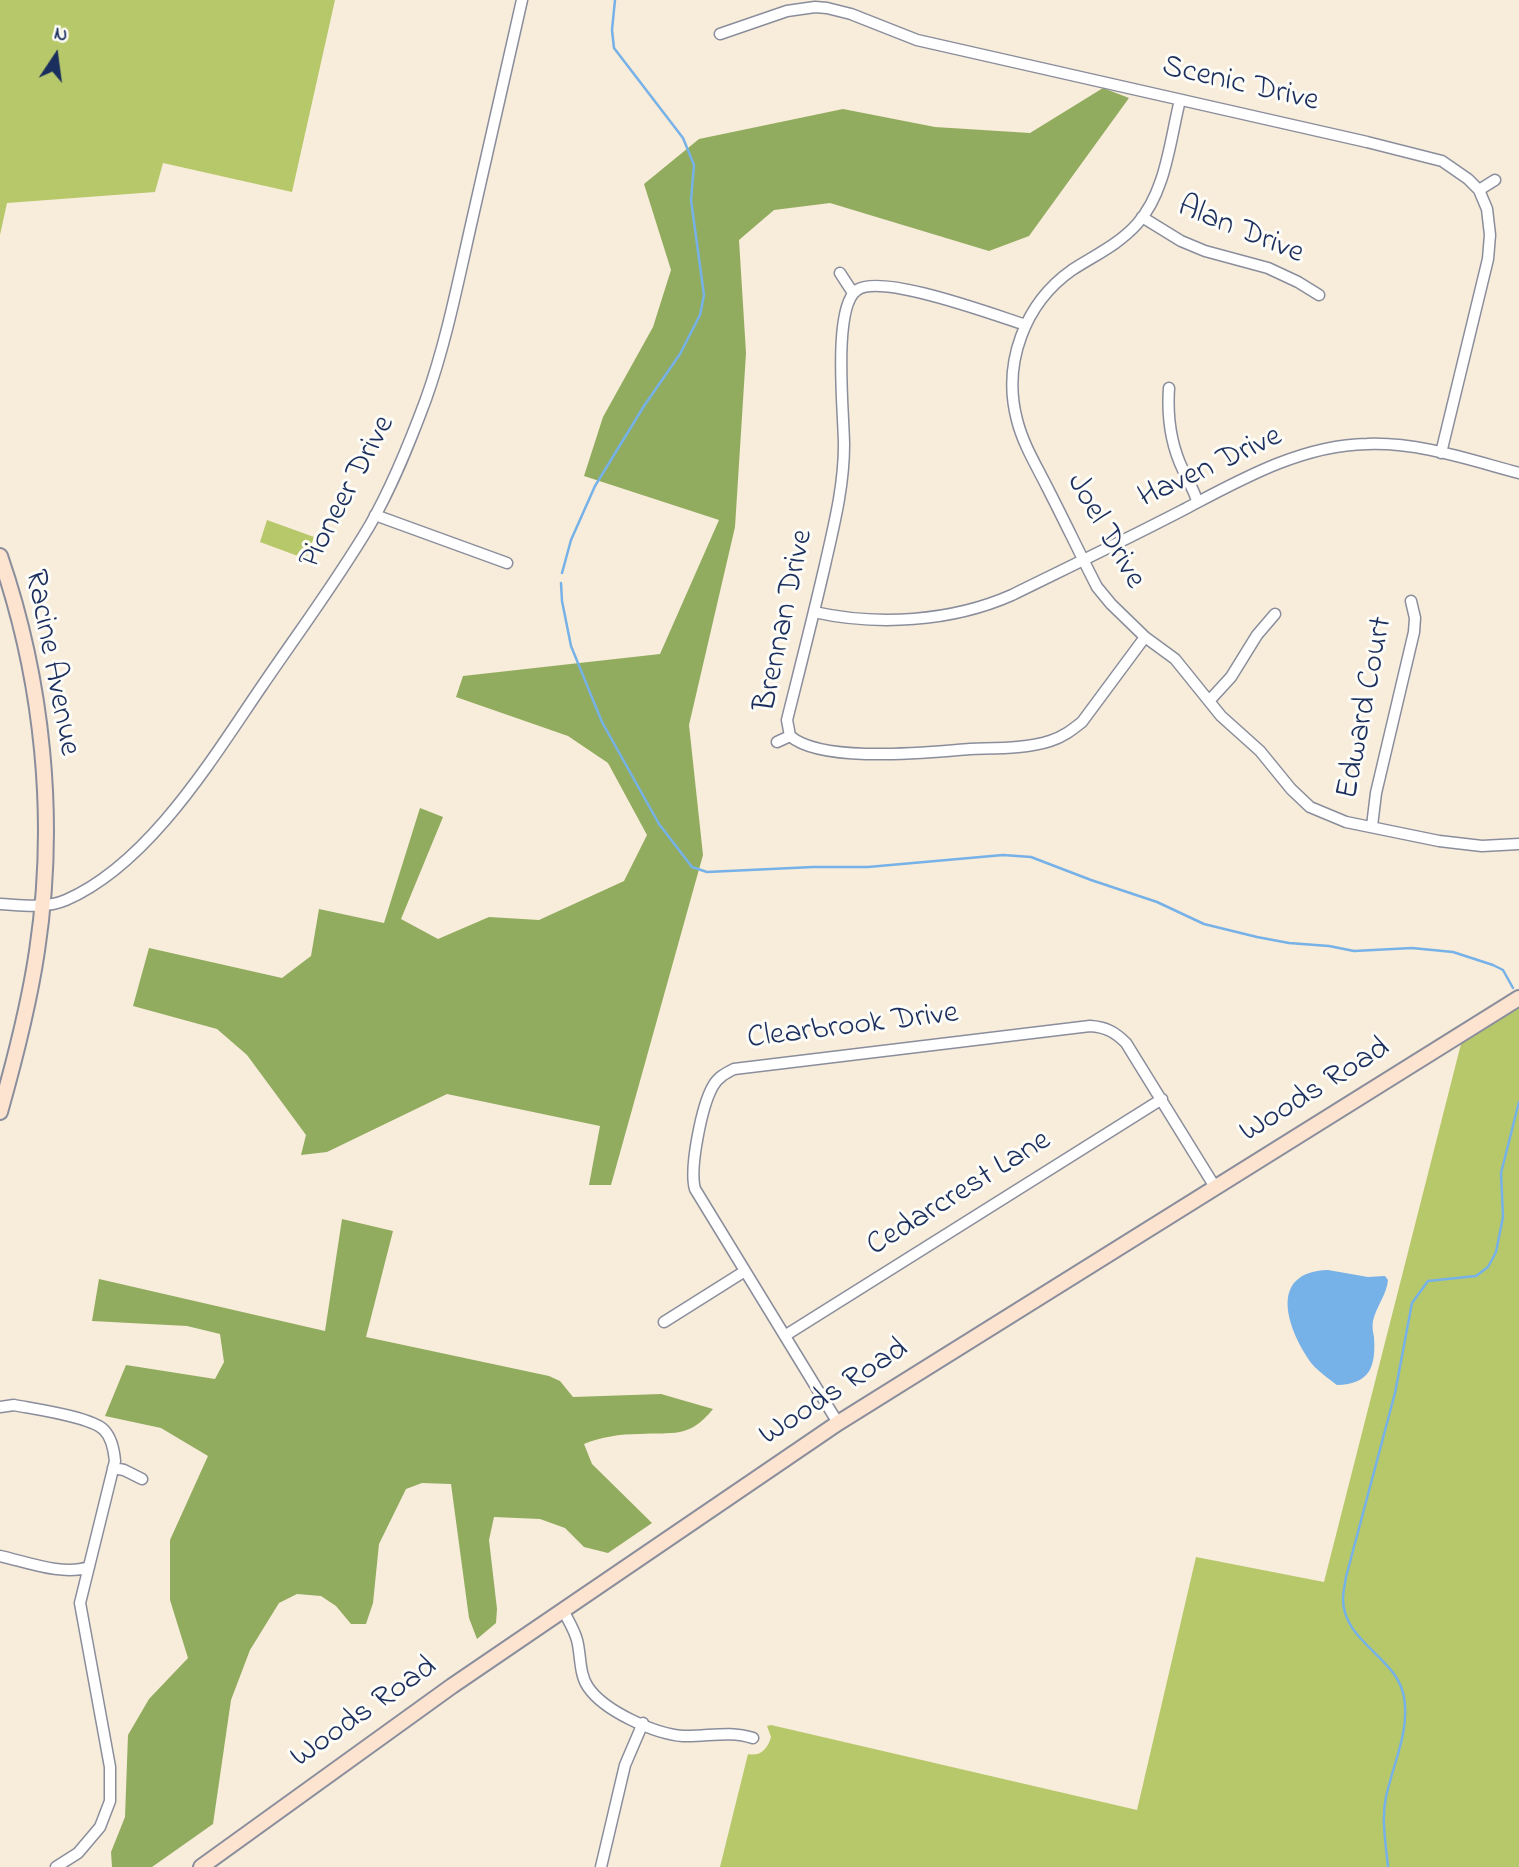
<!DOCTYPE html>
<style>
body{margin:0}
#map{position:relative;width:1519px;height:1867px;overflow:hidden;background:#f8ecda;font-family:"Indie Flower",sans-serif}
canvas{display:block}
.north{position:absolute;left:21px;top:21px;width:70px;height:70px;-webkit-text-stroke:5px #fdfcf7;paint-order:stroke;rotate:13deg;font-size:19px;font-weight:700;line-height:28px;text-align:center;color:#1b2f5e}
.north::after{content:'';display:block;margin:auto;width:24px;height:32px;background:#1b2f5e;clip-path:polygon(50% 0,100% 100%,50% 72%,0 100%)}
</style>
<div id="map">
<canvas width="1519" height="1867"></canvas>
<div class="north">N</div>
</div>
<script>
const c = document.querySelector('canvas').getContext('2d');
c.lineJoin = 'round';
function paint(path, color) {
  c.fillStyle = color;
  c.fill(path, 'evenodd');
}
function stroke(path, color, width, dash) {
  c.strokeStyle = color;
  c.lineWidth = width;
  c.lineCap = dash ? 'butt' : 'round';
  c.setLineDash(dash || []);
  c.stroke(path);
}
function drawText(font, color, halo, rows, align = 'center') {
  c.font = font + ' "Indie Flower",sans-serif';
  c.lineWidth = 6;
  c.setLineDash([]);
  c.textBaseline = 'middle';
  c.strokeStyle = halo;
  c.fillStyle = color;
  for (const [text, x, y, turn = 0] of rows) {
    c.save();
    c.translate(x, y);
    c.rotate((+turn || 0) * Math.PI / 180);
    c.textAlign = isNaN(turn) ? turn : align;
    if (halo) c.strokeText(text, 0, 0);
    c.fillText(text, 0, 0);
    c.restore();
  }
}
paint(new Path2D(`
 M 0,0 L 335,0 L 292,192 L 163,163 L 155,192 L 7,203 L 0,235 Z
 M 267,520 L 314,537 L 306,559 L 260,542 Z
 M 1519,1004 L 1519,1867 L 720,1867 L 748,1754 C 761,1757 768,1748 771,1737 L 767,1726 L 771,1725 L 1137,1810 L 1196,1557 L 1324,1582 L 1462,1040 Z`), '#b7c86b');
paint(new Path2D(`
 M 1103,88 L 1129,98 L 1029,236 L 989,251 L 830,203 L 774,210 L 739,240 L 746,353 L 735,527 L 689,725 L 703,855 L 611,1185 L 589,1185 L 600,1126 L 447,1094 L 327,1152 L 301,1155 L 306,1135 L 247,1055 L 217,1029 L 133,1006 L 149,948 L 282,978 L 311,956 L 319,909 L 384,923 L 420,808 L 443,817 L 401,919 L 438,939 L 489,917 L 539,920 L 624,881 L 647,835 L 608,763 L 568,736 L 456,697 L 463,676 L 660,654 L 719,520 L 584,476 L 603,417 L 653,327 L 671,270 L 644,184 L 699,139 L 843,109 L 935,127 L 1030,133 Z
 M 342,1219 L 393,1231 L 366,1337 L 549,1376 L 560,1381 L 573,1397 L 661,1394 L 713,1409 C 689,1439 673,1432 639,1434 C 620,1434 601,1437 584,1444 L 592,1464 L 652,1523 L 608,1553 L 584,1547 L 565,1528 L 540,1519 L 494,1517 L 489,1540 L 497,1609 L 496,1623 L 477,1639 L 469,1618 L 451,1484 L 422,1483 L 406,1489 L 379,1544 L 373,1603 L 366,1624 L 351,1624 L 336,1606 L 321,1596 L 297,1594 L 279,1603 L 250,1650 L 231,1700 L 213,1824 L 152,1867 L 112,1867 L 111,1852 L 125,1817 L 128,1735 L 149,1699 L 188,1658 L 170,1600 L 170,1540 L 208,1456 L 161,1428 L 105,1416 L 126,1365 L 215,1379 L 224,1362 L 220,1334 L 187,1326 L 92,1321 L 99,1279 L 325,1331 Z`), '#91ac5f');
paint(new Path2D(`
 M 1328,1270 L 1368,1277 L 1385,1276 L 1388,1280 C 1387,1294 1376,1307 1373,1321 C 1372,1328 1373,1331 1374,1337 C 1376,1367 1370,1384 1337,1385 C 1329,1379 1319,1372 1312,1364 C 1288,1331 1266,1272 1328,1270 Z`), '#76b1e7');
stroke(new Path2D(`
 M 562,573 L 571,540 L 595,486 L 644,406 L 680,354 L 700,315 L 704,295 L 691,200 L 694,165 L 683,138 L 614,48 L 612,30 L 615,0
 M 561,583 L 562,601 L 571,646 L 602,722 L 659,824 L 692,867 L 707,872 L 813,867 L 868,867 L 1003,855 L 1031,857 L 1091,880 L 1157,902 L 1204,924 L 1257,937 L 1289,943 L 1329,946 L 1354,951 L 1412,948 L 1453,952 L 1493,965 L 1503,970 L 1513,988
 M 1388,1867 C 1386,1844 1381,1820 1386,1797 C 1393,1764 1410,1731 1404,1697 C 1397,1657 1343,1642 1343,1599 C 1343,1592 1345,1584 1346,1577 L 1395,1393 L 1412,1303 L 1428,1281 L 1476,1276 L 1488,1267 L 1496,1252 L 1503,1217 L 1501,1173 L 1519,1102`), '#76b1e7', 2.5);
const street = new Path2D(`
 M 720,34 L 787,11 L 815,7 L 827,8 L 851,14 L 917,40 L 1367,142 L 1442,161 L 1468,179 L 1479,190 L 1487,209 L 1490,235 L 1488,259 L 1441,453
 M 1180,100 C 1170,140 1166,192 1137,224 C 1118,245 1095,255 1072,270 C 1025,303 1002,363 1017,420 C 1023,444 1036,465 1047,487 C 1064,520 1080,554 1097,587 L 1111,604 L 1145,637 L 1175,659 L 1221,716 L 1260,751 L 1291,789 L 1310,807 L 1346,822 L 1439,841 L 1482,846 L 1519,844
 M 1479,190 L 1495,180
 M 1142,217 L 1181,241 L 1205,251 L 1268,268 L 1298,282 L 1319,295
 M 840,273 L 853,293
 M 1026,325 C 994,315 882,273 857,290 C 832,307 844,415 844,445 C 844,486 834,525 825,565 C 813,617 800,668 787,720 L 790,736 C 823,764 928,752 970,749 C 996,748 1025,749 1050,741 C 1063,737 1072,730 1082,722 L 1145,637
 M 1169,388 C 1167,417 1170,443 1183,470 C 1188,481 1194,490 1197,501
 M 375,515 L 507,563
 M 814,612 C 877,626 951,622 1012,595 C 1069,567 1127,539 1183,510 C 1240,480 1301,445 1367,444 C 1419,442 1470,460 1519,473
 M 1209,701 L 1231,677 L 1257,635 L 1275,614
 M 777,742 L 790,736
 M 1372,826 L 1376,793 L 1414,632 L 1415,618 L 1411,601
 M 0,904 C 21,905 45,909 66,900 C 149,864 212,759 262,686 C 298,633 337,581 370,525 C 393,485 410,442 426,399 C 447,340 459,277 473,216 C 489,144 506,72 522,0
 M 664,1322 L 745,1271
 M 786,1335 L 1162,1099
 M 0,1407 L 14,1405 C 34,1409 92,1417 104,1430 C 112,1438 114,1450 115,1461 L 80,1603 L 110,1767 L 110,1801 L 100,1827 L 78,1853 L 56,1867
 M 838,1423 L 695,1189 C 689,1168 702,1105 713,1086 C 718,1077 726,1073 734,1069 L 1090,1026 C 1106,1027 1115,1032 1126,1043 L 1215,1187
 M 113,1468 L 124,1470 L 142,1479
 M 0,1556 C 27,1562 63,1576 89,1567
 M 563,1610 C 568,1620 574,1629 577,1640 C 581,1655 579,1674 588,1687 C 604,1711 655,1734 683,1736 C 707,1737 729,1730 753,1738
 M 601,1867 L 625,1765 L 643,1723`);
const secondary = new Path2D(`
 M 0,556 C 43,681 57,819 37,951 C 29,1005 15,1059 0,1112
 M 201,1867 L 452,1686 L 838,1423 L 1519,998`);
stroke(street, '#8a8e9c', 13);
stroke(secondary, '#8a8e9c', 18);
stroke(street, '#fff', 10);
stroke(secondary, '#fde4d1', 14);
drawText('32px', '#1b2f5e', '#fdfcf7', [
 ["Scenic Drive",1240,86,13],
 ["Alan Drive",1240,232,22],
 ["Haven Drive",1211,469,-25],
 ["Pioneer Drive",349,493,-62],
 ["Joel Drive",1104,532,60],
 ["Brennan Drive",786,621,-78],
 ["Racine Avenue",50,663,79],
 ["Edward Court",1367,708,-79],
 ["Clearbrook Drive",853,1028,-7],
 ["Woods Road",1316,1092,-32],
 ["Cedarcrest Lane",960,1195,-32],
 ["Woods Road",835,1394,-33],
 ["Woods Road",365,1714,-35]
]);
</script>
